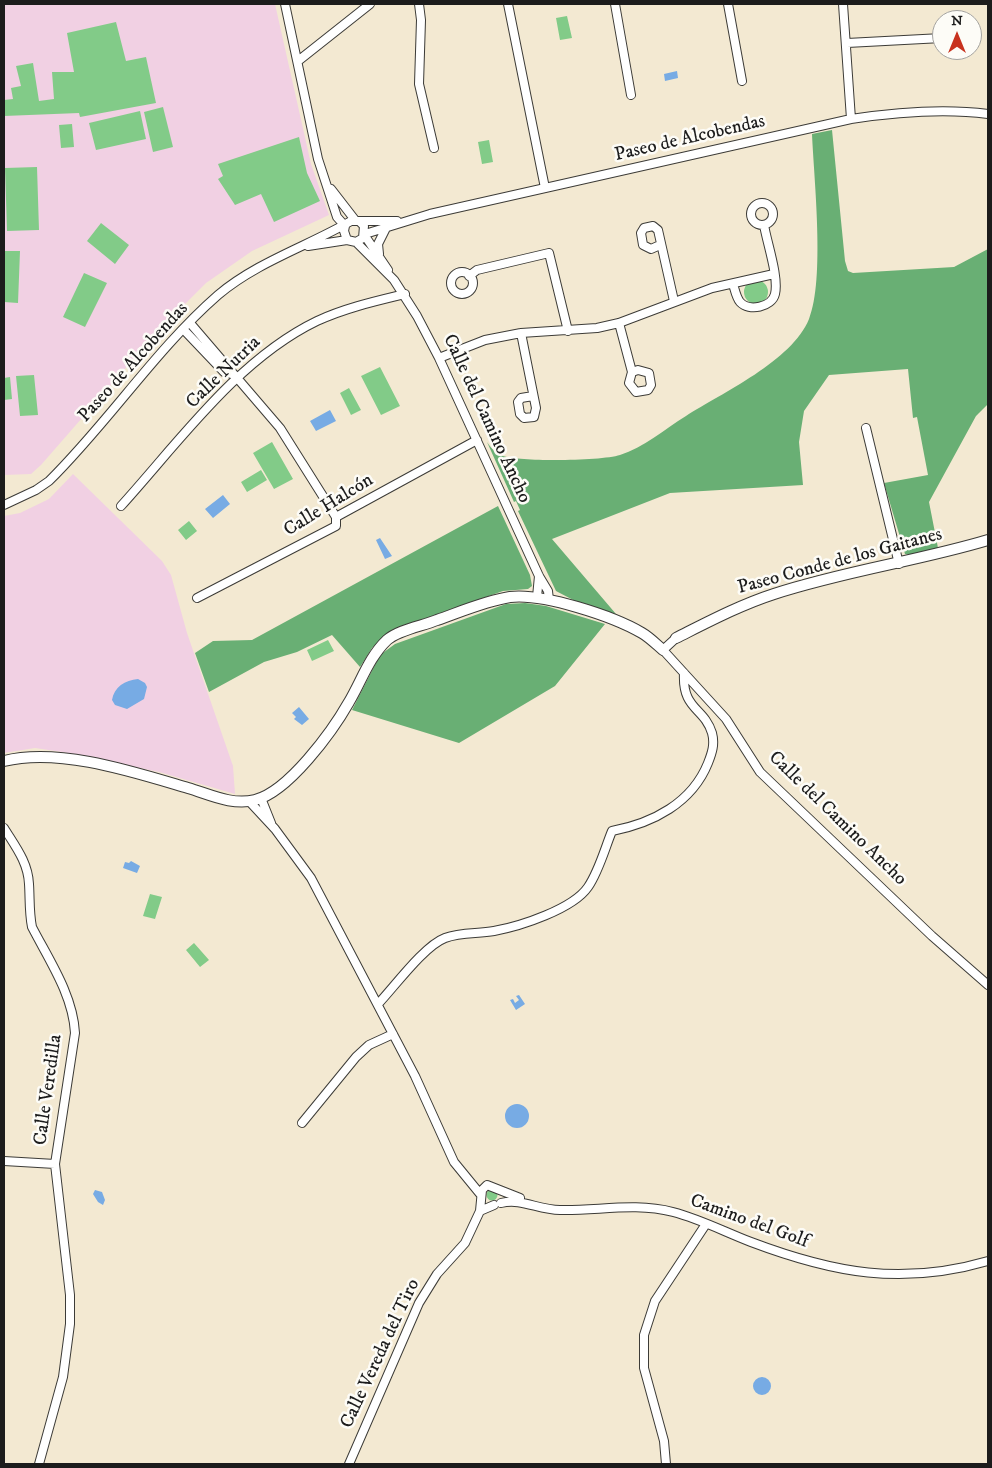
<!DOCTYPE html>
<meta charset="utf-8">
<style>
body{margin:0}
#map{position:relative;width:992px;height:1468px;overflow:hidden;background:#f3e9d2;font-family:"IM FELL DW Pica",serif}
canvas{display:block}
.frame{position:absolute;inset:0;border:5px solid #1c1c1c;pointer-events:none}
.north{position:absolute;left:932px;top:10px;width:50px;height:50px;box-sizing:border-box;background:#fdfcf7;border:1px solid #a3a29f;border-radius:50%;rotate:0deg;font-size:14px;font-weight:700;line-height:20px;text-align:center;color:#1c1c1c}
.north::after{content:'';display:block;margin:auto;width:18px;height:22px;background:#c8321e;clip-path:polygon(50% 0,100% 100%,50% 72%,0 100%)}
</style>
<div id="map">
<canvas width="992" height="1468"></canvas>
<div class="frame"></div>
<div class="north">N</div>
</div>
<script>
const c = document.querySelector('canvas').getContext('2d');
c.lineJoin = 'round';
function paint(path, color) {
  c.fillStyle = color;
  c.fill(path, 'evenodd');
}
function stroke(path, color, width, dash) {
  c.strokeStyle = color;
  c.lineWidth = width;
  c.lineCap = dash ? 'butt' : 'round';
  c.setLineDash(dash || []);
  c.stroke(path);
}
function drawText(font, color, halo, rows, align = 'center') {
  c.font = font + ' "IM FELL DW Pica",serif';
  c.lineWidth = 5;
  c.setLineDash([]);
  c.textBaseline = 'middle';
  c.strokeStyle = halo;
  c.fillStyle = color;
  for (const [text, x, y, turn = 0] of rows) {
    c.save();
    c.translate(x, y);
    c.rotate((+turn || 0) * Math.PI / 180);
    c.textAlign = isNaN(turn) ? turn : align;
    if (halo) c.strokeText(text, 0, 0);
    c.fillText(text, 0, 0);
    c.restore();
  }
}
paint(new Path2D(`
 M 4,4 L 275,4 L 311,164 L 329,215 L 252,251 L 206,283 L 157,332 L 41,465 L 31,474 L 4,475 Z
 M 73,474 L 162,561 L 171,575 L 187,633 L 233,766 L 235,794 L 159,772 L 62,752 L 35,748 L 4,753 L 4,516 L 20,513 L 49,499 Z`), '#f1d0e3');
paint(new Path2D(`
 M 567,16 L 572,38 L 560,40 L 556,18 Z
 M 116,22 L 126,61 L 146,57 L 156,103 L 80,117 L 79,113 L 4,116 L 4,100 L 13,99 L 11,88 L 21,86 L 16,66 L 33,63 L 39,101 L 54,99 L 52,72 L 74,72 L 67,33 Z
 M 163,107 L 173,147 L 153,152 L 144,112 Z
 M 140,111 L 146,139 L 96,150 L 89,123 Z
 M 72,124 L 74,147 L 61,148 L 59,125 Z
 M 299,137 L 307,173 L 320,201 L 274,222 L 261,194 L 235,205 L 218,179 L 223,176 L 218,164 Z
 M 489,140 L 493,162 L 482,164 L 478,142 Z
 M 37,167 L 39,230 L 7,231 L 5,168 Z
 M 101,223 L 129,245 L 115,264 L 87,241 Z
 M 4,251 L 20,251 L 18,303 L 4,302 Z
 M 84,273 L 107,283 L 85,327 L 63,317 Z
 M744 292a12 12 0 1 1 24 0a12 12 0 1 1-24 0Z
 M 380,367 L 400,406 L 381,415 L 361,376 Z
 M 34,375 L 38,415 L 20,416 L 16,376 Z
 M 10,377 L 12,399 L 4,400 L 4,378 Z
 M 349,388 L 361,410 L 351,415 L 340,393 Z
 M 272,442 L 293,479 L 274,489 L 253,453 Z
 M 261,470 L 267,480 L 247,492 L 241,482 Z
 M 189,521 L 197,531 L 186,540 L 178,530 Z
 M 328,640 L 334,651 L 312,661 L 307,650 Z
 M 150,894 L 162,897 L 155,919 L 143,916 Z
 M 194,943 L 209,960 L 200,967 L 186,950 Z
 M486.5 1195a5.5 5.5 0 1 1 11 0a5.5 5.5 0 1 1-11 0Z`), '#82cb88');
paint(new Path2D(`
 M 832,130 L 845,261 L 848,271 L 853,273 L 954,267 L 988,249 L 988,404 L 976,416 L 929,502 L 938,548 L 913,555 L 905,554 L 884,483 L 928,475 L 917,417 L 913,418 L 908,369 L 829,375 L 804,411 L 799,442 L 803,485 L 670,493 L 552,539 L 616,614 L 577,602 L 556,591 L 518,511 L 520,510 L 516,501 L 514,502 L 487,442 C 491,448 496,454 503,456 C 522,462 601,461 620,455 C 643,448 665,429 686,416 C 722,393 792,361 809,319 C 825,279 814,180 812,134 Z
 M 498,506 L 530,575 L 532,586 L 528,589 L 503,591 L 393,630 L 372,648 L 360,667 L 332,635 L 297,652 L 264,662 L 209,692 L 195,653 L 213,641 L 252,640 Z
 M 525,603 L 546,606 L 605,624 L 555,686 L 459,743 L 352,710 L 380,655 L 395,644 L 506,604 Z`), '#69af74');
paint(new Path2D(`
 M 677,71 L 678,78 L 665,81 L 664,74 Z
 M 330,410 L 336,421 L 316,431 L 310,421 Z
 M 223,495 L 230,504 L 213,518 L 205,509 Z
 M 380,538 L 392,556 L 385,559 L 376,540 Z
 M 138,679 L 145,683 L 147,687 L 144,699 L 127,709 L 115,705 L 112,700 C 114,687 125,680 138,679 Z
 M 299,707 L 309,719 L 302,725 L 294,719 L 296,717 L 292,713 Z
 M 131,861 L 140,866 L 137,873 L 123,868 L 125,862 L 129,863 Z
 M 519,995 L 525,1004 L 516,1010 L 510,1000 L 513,999 L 515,1003 L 519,1000 L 516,996 Z
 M505 1116a12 12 0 1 1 24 0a12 12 0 1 1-24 0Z
 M 95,1190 L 102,1192 L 105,1200 L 103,1205 L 98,1202 L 93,1194 Z
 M753 1386a9 9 0 1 1 18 0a9 9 0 1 1-18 0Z`), '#77abe4');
const minor = new Path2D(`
 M 285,4 L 318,159 L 337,217 L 345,226
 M 419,4 L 421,20 L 419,84 L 434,148
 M 508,4 L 545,188
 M 615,4 L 631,95
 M 728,4 L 742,81
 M 843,4 L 851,119
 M 847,43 L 942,38
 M 298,61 L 370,4
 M 331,189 L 355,220
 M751 214a11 11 0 1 1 22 0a11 11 0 1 1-22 0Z
 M 359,221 L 397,221
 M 365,234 L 430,214 L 851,119 C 897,112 943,108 988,114
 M 365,236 L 388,270
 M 356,242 L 394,280 L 417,316 L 439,358 L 539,576 L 548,591 L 549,600
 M 660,245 L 651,249 L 643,245 L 641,233 L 644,228 L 653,226 L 658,230 L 674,301
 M 308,246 L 347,240
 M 379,254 L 378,244 L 386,228
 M451 283a11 11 0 1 1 22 0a11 11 0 1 1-22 0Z
 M 469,276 L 477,270 L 549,253 L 568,331
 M 733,284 C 735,290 736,297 740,302 C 749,312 772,307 775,294 C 779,277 767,243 764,225
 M 190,323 L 280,428 L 336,517
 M 619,323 L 632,372 L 629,383 L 636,392 L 648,390 L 651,385 L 649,373 L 638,370 L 632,372
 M 184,330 L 224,372 L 232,374
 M 521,333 L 536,408 L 534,417 L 524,418 L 520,414 L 518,402 L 521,398 L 533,396
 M 439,358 L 485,340 L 521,333 L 597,328 L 619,323 L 712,288 L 774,274
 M 866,428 L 899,564
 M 4,505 L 36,490 L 49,481 C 108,423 156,349 218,295 C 257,262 308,246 351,221 L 359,221 L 364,226 L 363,238 L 356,242 L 347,240 L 344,231 L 345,226
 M 121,506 C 179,442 238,359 317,321 C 345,308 376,301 405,294
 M 537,597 L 539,576
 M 197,598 L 336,526 L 336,517 L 477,440
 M 676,638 L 663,650 L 726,719 L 760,772 L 932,936 L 988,985
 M 261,798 L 271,823
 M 249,801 L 275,829 L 311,878 L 415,1076 L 454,1162 L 481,1195
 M 4,828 C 15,846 28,862 29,884 C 30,899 29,912 32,927 C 49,960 73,995 75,1033 L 55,1164 L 70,1295 L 70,1324 L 63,1377 L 39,1464
 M 378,1004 C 395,986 424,946 445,938 C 461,932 478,934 494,931 C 521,926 573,909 588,887 C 599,871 605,848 612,831 C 653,823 692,803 708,763 C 712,753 715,744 712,733 C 704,707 682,710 684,673
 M 302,1123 L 356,1057 L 369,1045 L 393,1034
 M 4,1161 L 55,1164
 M 501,1203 C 522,1198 538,1210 560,1210 C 598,1211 635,1202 673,1212 C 700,1219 725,1232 751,1242 C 833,1273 902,1286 988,1261
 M 494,1205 L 480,1211 L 482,1190 L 487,1185 L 520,1198
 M 349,1464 L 419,1303 L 437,1274 L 465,1243 L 480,1211
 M 666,1464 L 664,1441 L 644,1368 L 644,1335 L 655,1301 L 706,1224`);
const tertiary = new Path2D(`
 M 676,638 C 708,622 740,605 774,594 C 844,571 918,561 988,540
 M 4,761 C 59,747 134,772 188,788 C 209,794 232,806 255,800 C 288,792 332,732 349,702 C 361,682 369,657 387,640 C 398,630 422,626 437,620 C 460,612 485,601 510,597 C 543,593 613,616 642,633 C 649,637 656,644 663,650`);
stroke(minor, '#3c3b37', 10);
stroke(tertiary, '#3c3b37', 12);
stroke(minor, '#fff', 8);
stroke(tertiary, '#fff', 10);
drawText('19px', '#1c1c1c', '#fdfcf7', [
 ["Paseo de Alcobendas",690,139,-13],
 ["Paseo de Alcobendas",134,363,-48],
 ["Calle Nutria",224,373,-44],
 ["Calle del Camino Ancho",486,419,65],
 ["Calle Halcón",329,506,-32],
 ["Paseo Conde de los Gaitanes",840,562,-15],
 ["Calle del Camino Ancho",837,819,44],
 ["Calle Veredilla",49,1090,-82],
 ["Camino del Golf",749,1222,20],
 ["Calle Vereda del Tiro",381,1354,-65]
]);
</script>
